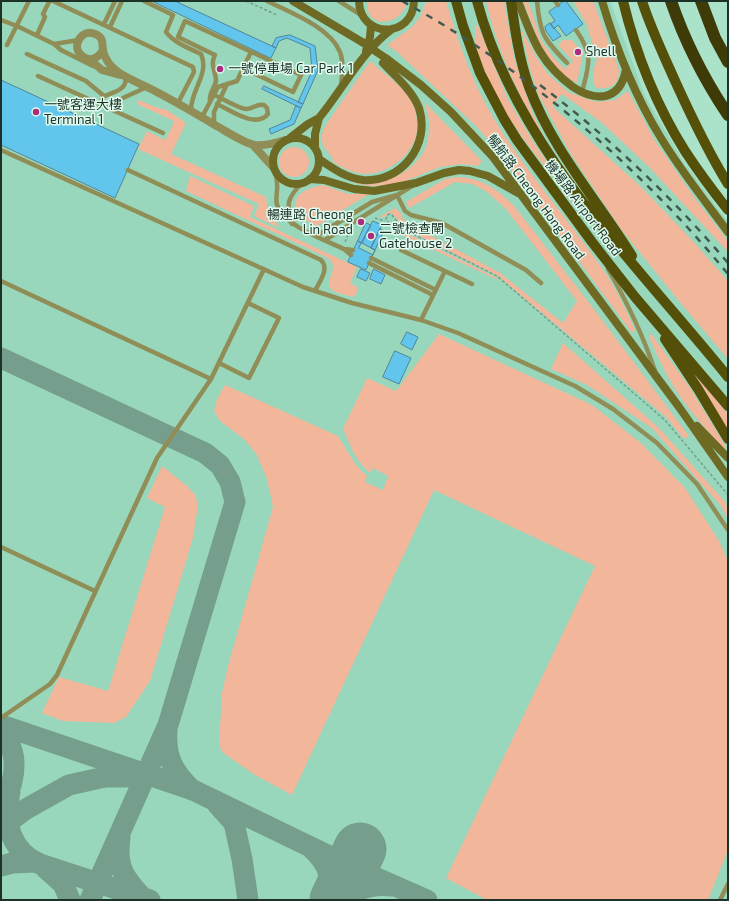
<!DOCTYPE html>
<meta charset="utf-8">
<style>
body{margin:0}
#map{position:relative;width:729px;height:901px;overflow:hidden;background:#abe2ca;font-family:"Exo 2",sans-serif}
canvas{display:block}
.frame{position:absolute;inset:0;border:2px solid #1c3128;pointer-events:none}
</style>
<div id="map">
<canvas width="729" height="901"></canvas>
<div class="frame"></div>
</div>
<script>
const c = document.querySelector('canvas').getContext('2d');
c.lineJoin = 'round';
function paint(path, color) {
  c.fillStyle = color;
  c.fill(path, 'evenodd');
}
function stroke(path, color, width, dash) {
  c.strokeStyle = color;
  c.lineWidth = width;
  c.lineCap = dash ? 'butt' : 'round';
  c.setLineDash(dash || []);
  c.stroke(path);
}
function drawText(font, color, halo, rows, align = 'center') {
  c.font = font + ' "Exo 2","Noto Sans TC",sans-serif';
  c.lineWidth = 3;
  c.setLineDash([]);
  c.textBaseline = 'middle';
  c.strokeStyle = halo;
  c.fillStyle = color;
  for (const [text, x, y, turn = 0] of rows) {
    c.save();
    c.translate(x, y);
    c.rotate((+turn || 0) * Math.PI / 180);
    c.textAlign = isNaN(turn) ? turn : align;
    if (halo) c.strokeText(text, 0, 0);
    c.fillText(text, 0, 0);
    c.restore();
  }
}
paint(new Path2D(`
 M 1,1 L 610,1 L 645,96 L 683,161 L 728,222 L 728,900 L 1,900 Z`), '#98d7bc');
paint(new Path2D(`
 M 368,1 L 407,1 C 402,28 363,29 368,1 Z
 M 426,1 L 446,1 C 458,42 472,82 494,119 C 526,172 569,220 604,271 C 617,290 626,310 635,330 L 632,333 L 511,169 L 478,128 L 396,51 L 387,45 L 412,27 L 421,16 Z
 M 486,1 L 504,1 L 514,58 L 532,112 L 546,141 C 519,98 497,50 486,1 Z
 M 523,1 L 528,1 L 541,40 L 554,58 L 565,69 L 573,61 L 558,45 L 563,40 L 572,40 L 583,53 L 577,83 C 545,68 535,31 523,1 Z
 M 573,1 L 593,1 L 619,70 C 619,84 611,90 597,88 L 593,83 L 594,68 L 597,60 L 587,25 Z
 M 477,23 L 507,98 L 532,140 L 585,218 L 528,145 L 503,110 L 476,54 L 475,32 Z
 M 521,29 L 537,58 L 547,73 L 568,92 L 596,102 L 615,100 L 628,91 L 655,141 L 696,200 L 728,241 L 728,252 L 648,166 L 601,122 L 562,94 L 552,106 L 640,186 L 690,238 L 728,281 L 728,359 L 678,300 L 621,229 L 572,156 L 538,94 L 530,69 Z
 M 370,61 C 384,74 404,86 413,104 C 416,111 418,124 417,131 C 414,155 387,175 364,174 C 353,173 343,168 333,162 C 333,157 330,155 327,151 C 319,142 321,132 327,123 Z
 M 139,100 L 155,107 L 167,110 L 186,123 L 171,154 L 266,197 L 268,212 L 280,228 L 254,216 L 259,204 L 138,149 L 147,131 L 165,140 L 171,129 L 174,121 L 137,104 Z
 M 424,102 L 482,161 L 478,166 L 462,164 L 440,167 L 403,182 L 388,185 L 370,186 L 353,183 L 354,181 C 359,182 366,184 372,183 C 394,182 420,166 427,144 C 429,138 429,129 429,122 C 429,116 426,108 424,102 Z
 M279 162a15 15 0 1 1 30 0a15 15 0 1 1-30 0Z
 M 190,176 L 254,206 L 250,217 L 357,267 L 350,283 L 357,287 L 358,292 L 353,297 C 347,295 340,294 335,292 C 321,285 337,272 332,263 C 331,261 329,260 328,258 L 186,191 Z
 M 456,177 C 481,177 497,189 514,206 L 593,308 L 689,436 L 684,439 L 666,417 L 498,276 L 405,229 L 393,214 L 390,213 L 384,217 L 379,217 L 395,208 L 402,214 L 401,216 L 406,222 L 500,273 L 563,323 L 577,301 L 506,209 L 487,192 L 473,184 L 455,182 L 409,208 L 406,202 L 445,179 Z
 M 323,185 L 348,194 L 369,194 L 317,226 L 299,217 C 298,214 295,210 295,208 C 294,192 311,187 323,185 Z
 M 404,232 L 495,277 L 500,281 L 402,235 Z
 M 439,334 L 592,405 L 641,443 L 685,488 L 719,541 L 728,561 L 728,850 L 708,900 L 487,900 L 446,878 L 595,566 L 434,490 L 292,795 L 255,775 L 222,752 L 219,744 L 222,693 L 228,666 L 273,507 L 267,479 L 257,455 L 245,440 L 220,421 L 214,411 L 217,399 L 225,385 L 338,436 L 356,465 L 367,476 L 365,482 L 383,490 L 388,476 L 373,468 L 370,473 C 356,462 350,445 343,429 L 367,378 L 396,391 Z
 M 650,334 L 652,335 L 690,388 L 726,447 L 726,449 L 724,449 C 708,431 692,414 679,395 C 667,377 658,357 649,337 Z
 M 563,343 L 659,428 L 725,502 L 728,508 L 728,519 L 721,506 L 652,428 L 587,385 L 551,369 Z
 M 684,362 L 728,414 L 728,432 Z
 M 162,466 L 187,486 L 195,495 L 198,505 L 193,538 L 150,681 L 126,717 L 114,723 L 63,721 L 42,713 L 59,677 L 108,691 L 165,507 L 147,498 Z`), '#f2b69b');
stroke(new Path2D(`
 M 1,358 L 205,453 L 220,465 L 230,482 L 235,502 L 168,725 L 90,900
 M 1,725 L 193,790 L 352,867 L 427,900
 M 167,731 C 165,758 174,772 192,790
 M 1,732 C 21,753 15,780 4,804
 M 10,792 C 3,821 10,851 40,864 L 150,900
 M 217,804 L 234,823 L 242,859 L 248,900
 M 1,830 L 7,823 L 26,809 L 69,785 L 105,777 L 136,777
 M 120,837 C 116,866 123,877 143,898
 M 312,849 C 329,864 332,879 331,900
 M 1,866 L 12,863 L 35,862
 M 45,868 L 63,884 L 70,900
 M 343,900 C 357,888 374,884 392,886`), '#759f8c', 21);
stroke(new Path2D(`
 M 336,900 L 360,849`), '#759f8c', 53);
const building = new Path2D(`
 M 152,1 L 175,1 L 276,48 L 271,58 Z
 M 564,1 L 566,1 L 583,24 L 566,36 L 558,25 L 554,29 L 550,24 L 555,21 L 549,12 Z
 M 550,23 L 561,36 L 553,41 L 546,31 L 545,27 Z
 M 290,35 L 315,46 L 318,70 L 303,104 L 298,102 L 312,71 L 310,48 L 287,38 L 279,41 L 276,48 L 272,46 L 276,38 Z
 M 1,80 L 139,144 L 115,198 L 1,145 Z
 M 264,86 L 303,104 L 301,108 L 262,89 Z
 M 296,106 L 301,108 L 294,124 L 271,134 L 269,129 L 290,120 Z
 M 373,221 L 382,225 L 371,248 L 375,250 L 373,255 L 359,248 Z
 M 366,223 L 371,225 L 362,243 L 358,241 Z
 M 380,229 L 384,231 L 375,250 L 371,248 Z
 M 358,241 L 375,250 L 366,270 L 348,262 Z
 M 361,269 L 370,273 L 366,281 L 357,277 Z
 M 374,269 L 385,275 L 381,284 L 370,279 Z
 M 407,332 L 418,337 L 412,350 L 401,344 Z
 M 395,351 L 411,358 L 399,384 L 383,377 Z`);
paint(building, '#62c5eb');
stroke(building, '#51869b', 1);
stroke(new Path2D(`
 M 246,1 L 277,15
 M 375,218 L 385,221
 M 403,229 L 392,215 L 390,214 L 387,215 L 386,221 L 403,229 L 497,276 L 665,420 L 728,495
 M 345,242 L 348,235`), '#749e8c', 1.5, [3, 2]);
stroke(new Path2D(`
 M 53,1 L 193,67 L 194,72 L 178,103
 M 144,1 L 173,15 L 166,32 C 174,43 189,48 201,54 C 210,74 190,91 191,111
 M 267,1 C 289,12 330,27 340,52 C 344,62 342,75 341,86
 M 339,1 L 361,15
 M 537,1 C 540,35 544,39 567,63
 M 555,1 L 558,5
 M 1,20 L 17,26 L 54,44 L 61,50 L 93,66
 M 104,24 L 115,1
 M 110,27 L 122,1
 M 576,30 C 594,56 589,64 582,92
 M 37,35 L 45,17 L 43,14 L 49,2 L 50,1
 M 54,44 L 79,40
 M 7,45 L 29,1
 M 27,54 L 86,81 L 104,96
 M 38,76 L 163,133
 M 214,95 C 222,98 239,109 246,109 C 253,109 257,103 264,105 L 267,108 L 268,114 C 256,129 230,110 217,104
 M 210,101 C 209,91 216,87 216,80 C 215,70 210,64 215,55 L 178,37 L 185,21 L 301,75 L 293,92 L 243,68
 M 100,104 L 104,96 C 113,93 129,89 125,76
 M 108,108 L 123,98 L 147,87
 M 202,117 L 218,87 L 237,81 L 251,52
 M 214,124 L 214,112 L 227,84
 M 1,150 L 303,287 L 352,303 L 421,320 L 458,333 L 575,386 L 613,409 L 657,443 L 697,484 L 728,530
 M 128,170 L 321,260 C 330,269 319,282 315,291
 M 275,171 C 276,175 277,180 277,184 C 278,191 275,198 277,205 C 284,226 325,240 344,249 L 351,255
 M 292,224 C 286,204 287,198 302,183
 M 316,236 L 372,202 L 397,195 L 405,211 L 411,215 L 442,223 L 526,270 L 541,283
 M 325,240 L 412,186
 M 344,249 L 353,250
 M 401,250 L 472,284
 M 371,258 L 436,290
 M 369,263 L 433,295
 M 608,269 C 627,302 643,335 655,371
 M 1,281 L 211,379
 M 421,320 L 445,271
 M 219,363 L 249,378 L 279,318 L 248,303
 M 1,547 L 95,591
 M 1,718 L 50,684 L 57,675 L 157,458 L 211,379 L 264,269
 M 720,900 L 728,884`), '#908d56', 4.5);
stroke(new Path2D(`
 M 103,50 C 98,59 88,63 81,55 C 71,46 82,28 95,34 C 104,37 102,44 103,51 C 104,55 106,59 108,62 C 117,75 135,81 149,88 C 171,99 193,112 215,125 C 226,131 243,143 255,145 C 265,146 276,143 285,140
 M 90,60 L 102,70 L 120,75
 M 253,145 L 273,167`), '#908d56', 8);
stroke(new Path2D(`
 M 293,1 L 362,42
 M 359,1 C 360,39 413,39 414,1
 M 518,1 C 532,38 540,63 573,87 C 582,93 594,98 605,96 C 619,93 624,81 626,69
 M 602,1 C 616,48 635,96 661,138 C 681,171 705,201 728,232
 M 366,51 L 370,37 L 371,25
 M 387,59 L 421,85 L 451,112 L 493,157 L 679,407 L 728,477
 M273 161a23 23 0 1 1 46 0a23 23 0 1 1-46 0Z
 M 290,138 L 308,124 L 319,118 C 343,89 361,52 392,29
 M 315,148 L 315,134 L 319,118
 M 319,159 C 332,168 346,178 363,180 C 401,183 431,145 419,108 C 412,90 396,77 383,63
 M 310,179 L 324,180 L 354,189 L 374,191 L 416,183 L 444,173 L 459,170 L 470,171 L 488,176 L 518,193
 M 697,426 L 728,458`), '#6e6923', 8);
stroke(new Path2D(`
 M 456,1 L 463,26 L 480,73 L 504,119 L 517,140 L 592,242 L 635,297 L 728,406
 M 477,1 C 516,148 635,262 728,377
 M 511,1 C 515,30 519,59 529,87 C 552,149 597,200 632,256
 M 623,1 C 636,54 656,105 685,151 C 698,171 713,191 728,210
 M 642,1 C 651,29 664,56 676,83 C 692,118 708,152 728,184
 M 665,339 L 698,389 L 728,439`), '#54500a', 10);
stroke(new Path2D(`
 M 671,1 C 685,42 704,79 728,115
 M 701,1 L 715,38 L 728,62`), '#3e3b09', 12);
stroke(new Path2D(`
 M 402,1 C 525,68 639,166 728,274
 M 540,85 C 609,137 672,197 728,263`), '#3f5c4f', 2.5, [7, 7]);
stroke(new Path2D(`
 M 362,42 L 387,59`), '#6e6923', 8);
for (const [x, y, r, color] of [
 [578,52,4,"#aa2c7d"],
 [220,69,4,"#aa2c7d"],
 [36,112,4,"#aa2c7d"],
 [361,222,4,"#aa2c7d"],
 [371,236,4,"#aa2c7d"]
]) {
  const dot = new Path2D();
  dot.arc(x, y, r, 0, 2 * Math.PI);
  c.fillStyle = color;
  c.fill(dot);
  stroke(dot, '#e1fcef', 1.5);
}
drawText('13px', '#1c3128', '#e1fcef', [
 ["Shell",586,52],
 ["一號停車場 Car Park 1",228,69],
 ["一號客運大樓",44,105],
 ["Terminal 1",44,120],
 ["暢連路 Cheong",353,215,"right"],
 ["Lin Road",353,230,"right"],
 ["二號檢查閘",379,229],
 ["Gatehouse 2",379,244]
], 'left');
drawText('13px', '#1c3128', '#e1fcef', [
 ["暢航路 Cheong Hong Road",536,197,53],
 ["機場路 Airport Road",583,208,53]
]);
</script>
